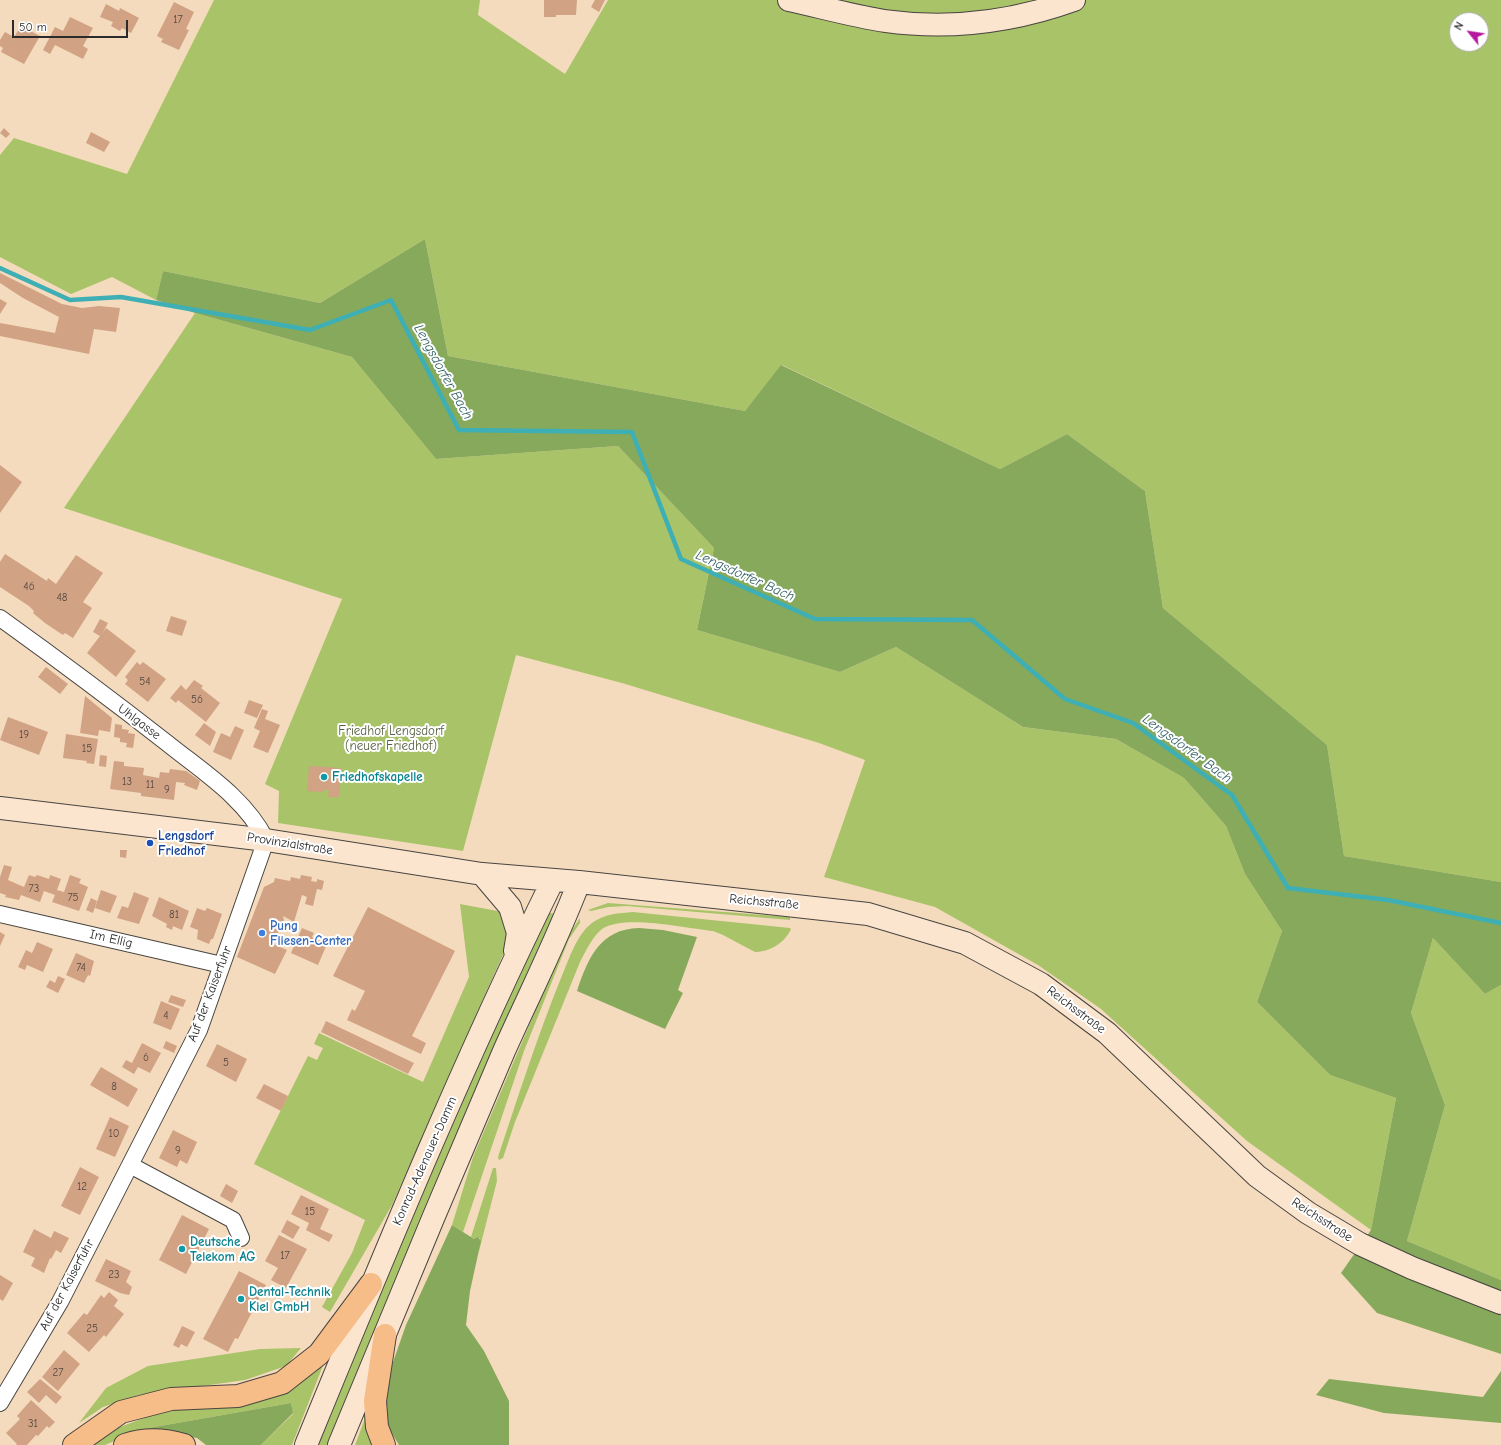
<!DOCTYPE html>
<meta charset="utf-8">
<style>
body{margin:0}
#map{position:relative;width:1501px;height:1445px;overflow:hidden;background:#f4dbbd;font-family:"Comic Neue",sans-serif}
canvas{display:block}
.north{position:absolute;left:1449px;top:12px;width:40px;height:40px;box-sizing:border-box;background:#fff;border:1px solid #aaa;border-radius:50%;rotate:300deg;font-size:11px;font-weight:700;line-height:16px;text-align:center;color:#2b2b2b}
.north::after{content:'';display:block;margin:auto;width:14px;height:18px;background:#b5179e;clip-path:polygon(50% 0,100% 100%,50% 72%,0 100%)}
.scale{position:absolute;left:12px;top:20px;width:116px;height:18px;box-sizing:border-box;border:2px solid #2b2b2b;border-top:0;padding-left:5px;font-size:12px;line-height:14px;white-space:nowrap;color:#2b2b2b;-webkit-text-stroke:3px #fff;paint-order:stroke}
</style>
<div id="map">
<canvas width="1501" height="1445"></canvas>
<div class="north">N</div>
<div class="scale">50 m</div>
</div>
<script>
const c = document.querySelector('canvas').getContext('2d');
c.lineJoin = 'round';
function paint(path, color) {
  c.fillStyle = color;
  c.fill(path, 'evenodd');
}
function stroke(path, color, width, dash) {
  c.strokeStyle = color;
  c.lineWidth = width;
  c.lineCap = dash ? 'butt' : 'round';
  c.setLineDash(dash || []);
  c.stroke(path);
}
function drawText(font, color, halo, rows, align = 'center') {
  c.font = font + ' "Comic Neue",sans-serif';
  c.lineWidth = 4;
  c.setLineDash([]);
  c.textBaseline = 'middle';
  c.strokeStyle = halo;
  c.fillStyle = color;
  for (const [text, x, y, turn = 0] of rows) {
    c.save();
    c.translate(x, y);
    c.rotate((+turn || 0) * Math.PI / 180);
    c.textAlign = isNaN(turn) ? turn : align;
    if (halo) c.strokeText(text, 0, 0);
    c.fillText(text, 0, 0);
    c.restore();
  }
}
paint(new Path2D(`
 M 214,0 L 480,0 L 478,15 L 565,74 L 608,0 L 1501,0 L 1501,882 L 1344,856 L 1327,745 L 1163,608 L 1145,491 L 1067,434 L 1000,469 L 782,365 L 745,411 L 448,356 L 425,239 L 320,303 L 163,271 L 156,300 L 112,277 L 71,294 L 0,257 L 0,155 L 14,138 L 127,174 ZM 1457,20 L 1481,20 L 1481,44 L 1457,44 Z
 M 195,313 L 352,357 L 436,459 L 618,446 L 714,548 L 697,630 L 840,672 L 896,647 L 1023,727 L 1116,739 L 1184,778 L 1226,826 L 1245,874 L 1282,931 L 1257,1002 L 1330,1075 L 1396,1098 L 1371,1230 L 1247,1141 L 1101,1009 L 1038,965 L 935,907 L 824,877 L 865,760 L 819,743 L 622,683 L 516,655 L 463,851 L 278,823 L 279,791 L 265,784 L 342,599 L 64,508 Z
 M 608,903 L 790,917 L 790,920 L 627,906 L 608,907 L 591,911 L 588,910 Z
 M 460,904 L 503,912 L 509,941 L 392,1205 L 330,1312 L 322,1307 L 352,1253 L 365,1220 L 254,1164 L 308,1056 L 317,1060 L 323,1048 L 314,1044 L 319,1033 L 423,1082 L 469,977 Z
 M 544,912 L 556,914 L 330,1445 L 317,1445 L 381,1288 Z
 M 633,912 L 790,928 L 791,929 C 785,943 769,952 755,952 L 723,935 L 713,931 C 685,928 624,914 602,929 C 592,937 586,951 580,962 L 515,1122 L 503,1158 L 499,1160 L 498,1157 C 518,1097 537,1037 561,978 C 569,960 576,935 592,923 C 604,914 619,913 633,912 Z
 M 580,918 L 580,923 L 569,939 L 524,1051 L 463,1232 L 452,1225 L 473,1157 L 567,937 Z
 M 1433,938 L 1485,994 L 1501,985 L 1501,1280 L 1407,1241 L 1445,1105 L 1411,1013 Z
 M 493,1168 L 496,1168 L 497,1181 L 479,1251 L 480,1238 L 474,1239 L 471,1237 Z
 M 301,1348 L 286,1366 L 245,1380 L 139,1395 L 103,1407 L 79,1423 L 106,1388 L 148,1366 L 260,1349 Z
 M 324,1363 L 292,1445 L 261,1445 L 293,1414 L 291,1403 L 143,1429 L 105,1445 L 89,1445 L 112,1430 L 160,1412 L 250,1402 Z
 M 367,1413 L 373,1445 L 355,1445 Z`), '#a9c368');
paint(new Path2D(`
 M 425,239 L 448,356 L 745,411 L 781,365 L 1000,469 L 1067,434 L 1145,491 L 1163,608 L 1327,745 L 1344,856 L 1501,882 L 1501,985 L 1485,994 L 1433,938 L 1411,1013 L 1445,1105 L 1407,1241 L 1501,1280 L 1501,1354 L 1377,1313 L 1341,1273 L 1371,1230 L 1396,1098 L 1330,1075 L 1257,1002 L 1282,931 L 1245,874 L 1226,826 L 1184,778 L 1116,739 L 1023,727 L 896,647 L 840,672 L 697,630 L 714,548 L 618,446 L 436,459 L 352,357 L 195,313 L 156,300 L 163,271 L 320,303 Z
 M 639,928 L 663,930 L 697,937 L 678,990 L 683,993 L 665,1029 L 577,991 C 588,958 600,929 639,928 Z
 M 452,1225 L 474,1239 L 478,1237 L 481,1241 L 470,1291 L 466,1325 L 484,1351 L 509,1401 L 509,1445 L 399,1445 L 388,1427 L 386,1382 L 406,1325 Z
 M 1501,1371 L 1501,1423 L 1384,1413 L 1316,1395 L 1329,1379 L 1483,1397 Z
 M 291,1403 L 293,1413 L 261,1445 L 206,1445 L 197,1438 L 143,1429 Z`), '#86a95c');
stroke(new Path2D(`
 M 0,268 L 70,300 L 121,297 L 310,330 L 391,300 L 459,430 L 632,432 L 681,559 L 815,619 L 972,620 L 1065,699 L 1133,723 L 1232,795 L 1288,888 L 1388,900 L 1501,923`), '#3dafb5', 4.5);
paint(new Path2D(`
 M 544,0 L 577,0 L 576,15 L 556,15 L 556,17 L 544,17 Z
 M 595,0 L 605,0 L 599,12 L 591,7 Z
 M 174,2 L 194,12 L 186,29 L 189,30 L 179,50 L 161,42 L 163,39 L 157,36 Z
 M 106,4 L 119,11 L 120,8 L 139,18 L 131,33 L 122,28 L 120,31 L 111,26 L 113,22 L 100,17 Z
 M 70,17 L 93,28 L 83,46 L 88,49 L 83,59 L 55,45 L 50,54 L 43,50 L 55,27 L 63,31 Z
 M 21,26 L 40,36 L 24,64 L 1,52 L 3,48 L 0,46 L 0,40 L 5,32 L 14,37 Z
 M 4,128 L 10,134 L 6,138 L 0,133 Z
 M 91,132 L 110,142 L 104,152 L 86,143 Z
 M 0,273 L 62,304 L 82,308 L 99,306 L 120,308 L 116,332 L 94,329 L 89,354 L 0,336 L 0,323 L 55,333 L 59,317 L 23,298 L 0,283 Z
 M 0,299 L 7,303 L 0,314 Z
 M 0,465 L 22,482 L 0,513 Z
 M 5,554 L 47,581 L 48,578 L 56,584 L 76,555 L 103,573 L 83,602 L 92,608 L 73,638 L 65,633 L 63,635 L 45,623 L 33,613 L 34,611 L 29,606 L 0,587 L 0,562 Z
 M 171,616 L 187,621 L 182,636 L 166,631 Z
 M 100,619 L 108,623 L 102,634 L 106,628 L 136,651 L 116,677 L 87,653 L 100,636 L 93,632 Z
 M 137,662 L 140,665 L 143,662 L 166,679 L 148,702 L 125,684 L 128,680 L 125,677 Z
 M 46,667 L 68,684 L 60,694 L 38,677 Z
 M 194,680 L 203,686 L 201,688 L 220,703 L 206,722 L 178,700 L 176,703 L 170,698 L 181,685 L 186,690 Z
 M 85,696 L 112,718 L 110,732 L 99,730 L 98,736 L 80,733 Z
 M 249,700 L 263,705 L 257,718 L 244,713 Z
 M 262,709 L 268,711 L 265,719 L 280,725 L 268,753 L 253,747 L 260,731 L 254,728 Z
 M 8,717 L 48,732 L 39,755 L 0,740 Z
 M 204,723 L 216,732 L 210,746 L 195,735 Z
 M 115,724 L 122,725 L 122,729 L 129,730 L 128,733 L 135,734 L 133,748 L 126,747 L 127,743 L 120,742 L 120,738 L 114,737 Z
 M 235,726 L 244,730 L 231,760 L 213,752 L 221,733 L 230,737 Z
 M 66,734 L 98,739 L 94,764 L 86,763 L 87,761 L 63,758 Z
 M 100,755 L 107,756 L 106,767 L 99,766 Z
 M 114,761 L 124,762 L 124,766 L 144,768 L 143,775 L 159,778 L 160,772 L 169,773 L 170,769 L 186,771 L 200,781 L 197,790 L 184,785 L 185,783 L 176,782 L 174,800 L 141,796 L 141,793 L 110,789 Z
 M 309,766 L 341,768 L 339,797 L 328,797 L 329,790 L 323,790 L 323,792 L 307,791 Z
 M 120,850 L 127,850 L 126,858 L 120,857 Z
 M 4,865 L 12,867 L 8,880 L 24,887 L 29,875 L 35,877 L 37,875 L 49,879 L 50,875 L 61,879 L 57,890 L 64,892 L 70,875 L 81,879 L 79,883 L 88,887 L 79,911 L 52,902 L 55,895 L 44,891 L 40,902 L 21,895 L 19,900 L 5,897 L 6,895 L 0,893 L 0,877 Z
 M 301,875 L 312,877 L 311,881 L 317,882 L 317,879 L 324,881 L 322,890 L 317,889 L 313,906 L 305,904 L 307,897 L 302,895 L 294,922 L 283,916 L 284,920 L 273,944 L 287,950 L 275,974 L 237,957 L 264,887 L 274,882 L 275,878 L 290,881 L 291,877 L 300,879 Z
 M 101,890 L 117,896 L 110,913 L 95,908 Z
 M 134,892 L 149,898 L 139,924 L 117,918 L 122,906 L 128,908 Z
 M 159,897 L 189,911 L 182,930 L 173,926 L 172,930 L 166,927 L 167,924 L 152,916 Z
 M 91,898 L 97,901 L 93,913 L 86,910 Z
 M 368,907 L 455,951 L 412,1036 L 426,1043 L 421,1054 L 347,1020 L 352,1009 L 355,1011 L 365,991 L 333,976 Z
 M 197,908 L 205,911 L 207,908 L 222,914 L 213,939 L 211,939 L 209,944 L 197,939 L 198,930 L 190,927 Z
 M 302,928 L 314,933 L 312,937 L 327,944 L 318,965 L 291,953 Z
 M 0,932 L 5,935 L 0,946 Z
 M 37,942 L 53,949 L 43,972 L 27,965 L 25,970 L 18,967 L 26,950 L 32,953 Z
 M 76,953 L 94,961 L 90,976 L 88,975 L 84,983 L 66,975 Z
 M 58,976 L 65,979 L 58,993 L 46,987 L 50,980 L 55,983 Z
 M 171,995 L 186,1000 L 183,1007 L 168,1002 Z
 M 161,1001 L 180,1009 L 171,1030 L 153,1023 Z
 M 326,1021 L 414,1063 L 408,1074 L 321,1032 Z
 M 166,1041 L 177,1046 L 174,1053 L 163,1048 Z
 M 142,1043 L 161,1053 L 150,1073 L 138,1067 L 134,1074 L 122,1067 L 126,1060 L 132,1063 Z
 M 217,1044 L 247,1059 L 236,1082 L 206,1066 Z
 M 101,1067 L 138,1089 L 128,1107 L 90,1085 Z
 M 264,1084 L 288,1096 L 281,1111 L 256,1098 Z
 M 110,1117 L 129,1126 L 115,1157 L 96,1149 Z
 M 173,1130 L 197,1142 L 187,1164 L 180,1160 L 177,1167 L 159,1158 Z
 M 80,1167 L 99,1177 L 80,1215 L 61,1206 Z
 M 226,1184 L 238,1191 L 232,1203 L 220,1196 Z
 M 301,1195 L 329,1209 L 320,1229 L 333,1235 L 329,1242 L 306,1230 L 309,1223 L 291,1214 Z
 M 182,1215 L 209,1229 L 186,1274 L 159,1260 Z
 M 287,1220 L 300,1227 L 293,1239 L 281,1232 Z
 M 34,1229 L 51,1238 L 54,1231 L 69,1238 L 61,1253 L 56,1250 L 51,1259 L 50,1258 L 44,1273 L 31,1266 L 35,1258 L 23,1252 Z
 M 279,1235 L 307,1249 L 286,1288 L 271,1280 L 278,1268 L 265,1261 Z
 M 106,1259 L 131,1271 L 126,1282 L 132,1287 L 129,1295 L 120,1293 L 95,1281 Z
 M 239,1271 L 266,1285 L 238,1339 L 235,1338 L 228,1352 L 203,1339 Z
 M 0,1275 L 13,1283 L 3,1301 L 0,1299 Z
 M 109,1292 L 118,1300 L 114,1306 L 124,1314 L 106,1337 L 104,1335 L 89,1352 L 67,1333 L 84,1313 L 87,1315 L 101,1295 L 104,1298 Z
 M 182,1326 L 195,1332 L 187,1347 L 181,1344 L 179,1348 L 173,1345 Z
 M 64,1350 L 80,1364 L 58,1391 L 42,1377 Z
 M 40,1379 L 62,1397 L 56,1404 L 46,1395 L 39,1403 L 27,1392 Z
 M 31,1400 L 55,1422 L 49,1428 L 47,1426 L 38,1436 L 36,1435 L 27,1445 L 16,1445 L 17,1444 L 6,1433 L 20,1419 L 17,1416 Z`), '#d1a283');
const street = new Path2D(`
 M 0,618 C 57,659 112,700 167,743 C 203,772 245,798 266,840 L 199,1030 L 60,1302 L 0,1403
 M 0,914 L 222,965
 M 130,1165 L 233,1220 L 241,1238`);
const secondary = new Path2D(`
 M 789,0 C 821,7 853,16 885,21 C 950,30 1013,22 1074,0
 M 0,808 L 266,840 L 482,874 L 579,882 L 868,914 L 965,943 L 1041,984 L 1107,1033 L 1257,1176 L 1308,1213 L 1360,1244 L 1412,1268 L 1501,1303
 M 482,874 L 510,907 L 518,933 L 515,951
 M 306,1445 C 384,1255 462,1064 553,880
 M 339,1445 C 393,1313 448,1182 504,1051 C 529,995 557,940 579,882`);
const highway = new Path2D(`
 M 74,1445 L 121,1412 L 171,1399 L 238,1396 L 282,1383 L 319,1354 L 371,1284
 M 125,1445 C 145,1438 164,1439 184,1445
 M 384,1445 L 377,1427 L 375,1401 L 385,1335`);
stroke(street, '#494541', 18);
stroke(secondary, '#494541', 24);
stroke(highway, '#494541', 24);
stroke(street, '#fff', 16);
stroke(secondary, '#fce5cf', 22);
stroke(highway, '#f7bd88', 22);
for (const [x, y, r, color] of [
 [324,777,4,"#0f9aa8"],
 [150,843,4,"#1a4fb4"],
 [262,933,4,"#3f7fe0"],
 [182,1249,4,"#0f9aa8"],
 [241,1299,4,"#0f9aa8"]
]) {
  const dot = new Path2D();
  dot.arc(x, y, r, 0, 2 * Math.PI);
  c.fillStyle = color;
  c.fill(dot);
  stroke(dot, '#fff', 1.5);
}
drawText('11px', '#544941', null, [
 ["17",178,20],
 ["46",29,587],
 ["48",62,598],
 ["54",145,682],
 ["56",197,700],
 ["19",24,735],
 ["15",87,749],
 ["13",127,782],
 ["11",150,785],
 ["9",167,790],
 ["73",34,889],
 ["75",73,898],
 ["81",174,915],
 ["74",81,968],
 ["4",166,1016],
 ["6",146,1058],
 ["5",226,1063],
 ["8",114,1087],
 ["10",114,1134],
 ["9",178,1151],
 ["12",82,1187],
 ["15",310,1212],
 ["17",285,1256],
 ["23",114,1275],
 ["25",92,1329],
 ["27",58,1373],
 ["31",33,1424]
]);
drawText('13px', '#2b2b2b', '#fff', [
 ["Uhlgasse",139,722,37],
 ["Provinzialstraße",290,844,9],
 ["Reichsstraße",764,902,5],
 ["Im Ellig",111,939,13],
 ["Auf der Kaiserfuhr",210,994,-69],
 ["Reichsstraße",1076,1010,37],
 ["Konrad-Adenauer-Damm",425,1161,-66],
 ["Reichsstraße",1322,1220,33],
 ["Auf der Kaiserfuhr",67,1285,-62]
]);
drawText('13px', '#576040', '#fff', [
 ["Friedhof Lengsdorf",391,731],
 ["(neuer Friedhof)",391,746]
]);
drawText('bold 13px', '#0d838f', '#fff', [
 ["Friedhofskapelle",332,777],
 ["Deutsche",190,1242],
 ["Telekom AG",190,1257],
 ["Dental-Technik",249,1292],
 ["Kiel GmbH",249,1307]
], 'left');
drawText('bold 13px', '#164399', '#fff', [
 ["Lengsdorf",158,836],
 ["Friedhof",158,851]
], 'left');
drawText('bold 13px', '#366cbe', '#fff', [
 ["Pung",270,926],
 ["Fliesen-Center",270,941]
], 'left');
drawText('italic 14px', '#326062', '#fff', [
 ["Lengsdorfer Bach",443,372,61],
 ["Lengsdorfer Bach",745,576,24],
 ["Lengsdorfer Bach",1187,749,36]
]);
</script>
